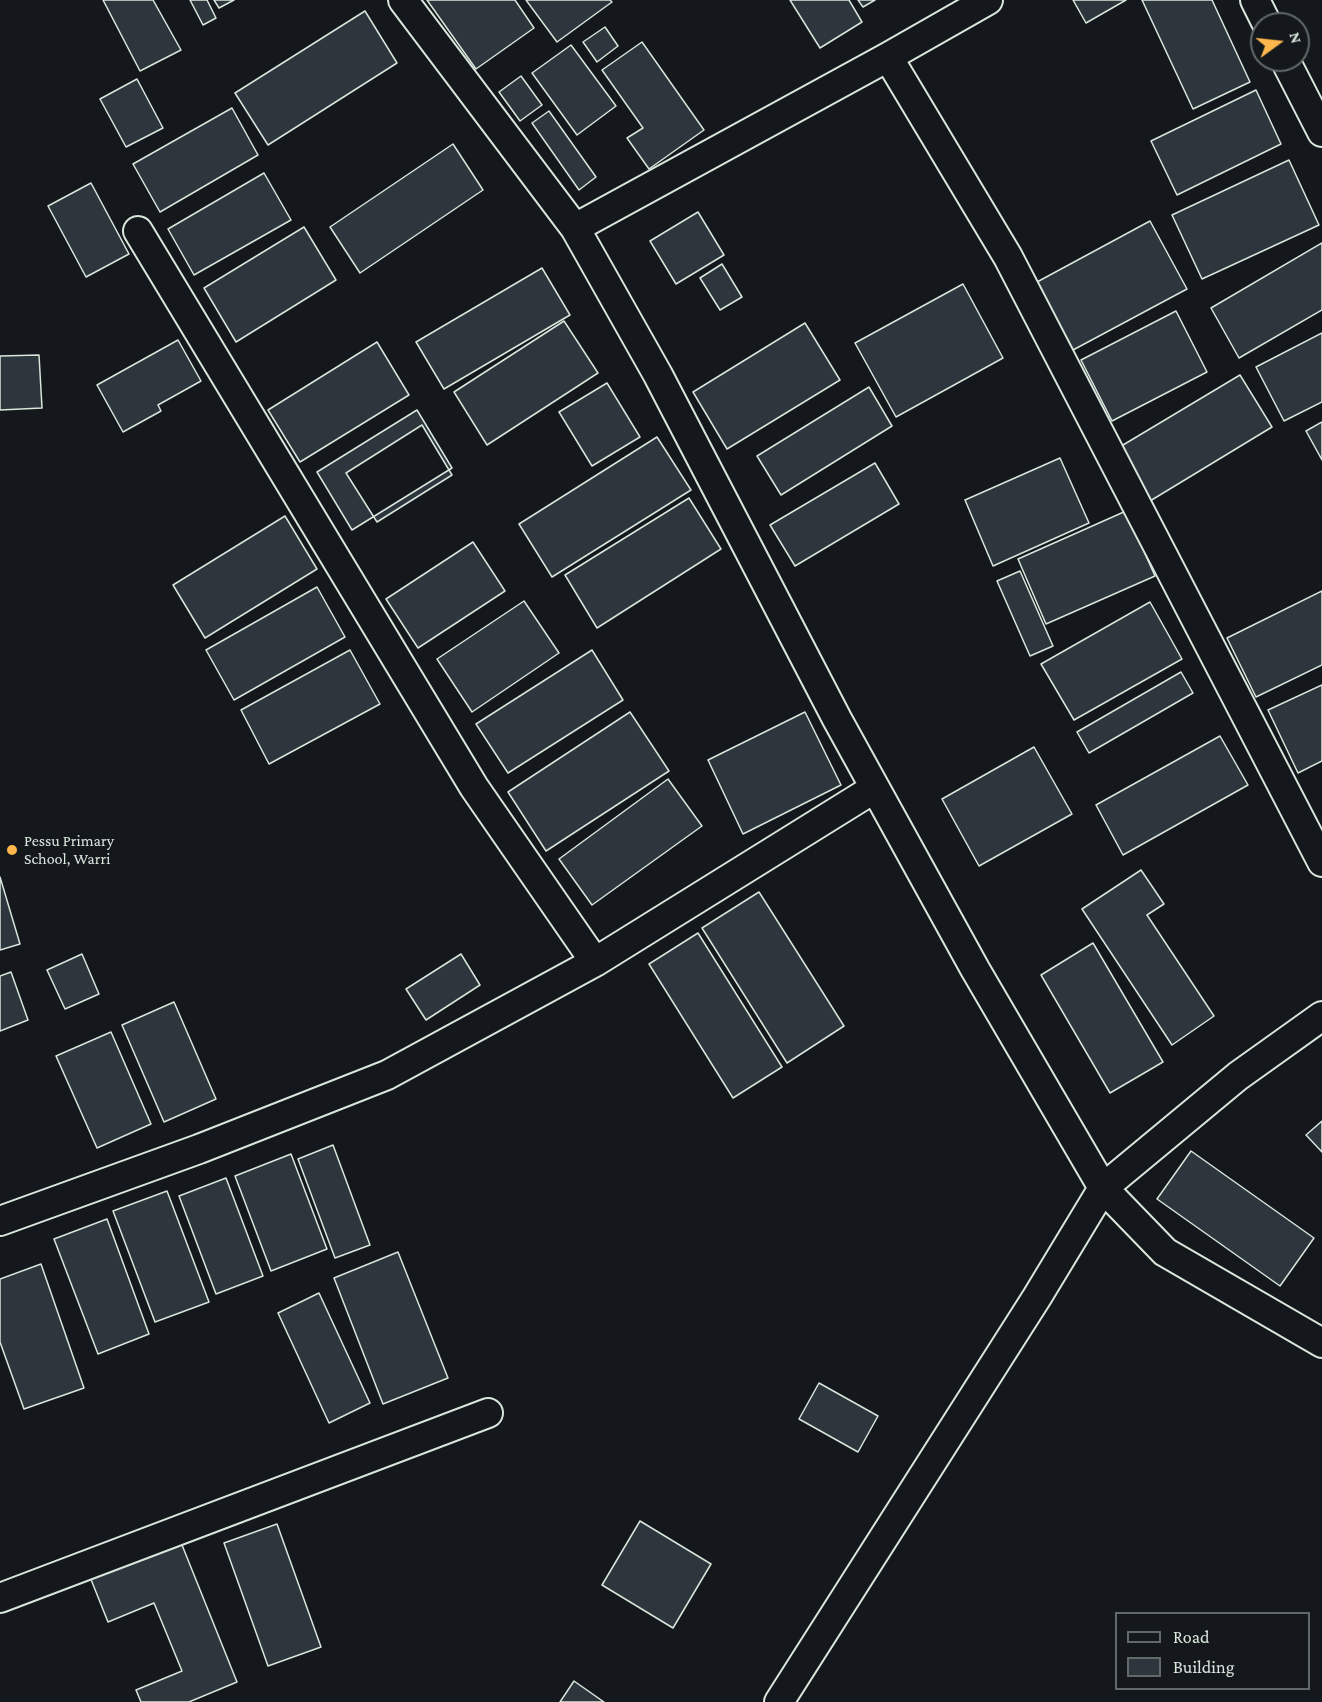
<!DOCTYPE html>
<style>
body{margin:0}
#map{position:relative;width:1322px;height:1702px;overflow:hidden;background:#14181c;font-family:"Crimson Pro",serif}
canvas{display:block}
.legend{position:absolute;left:1115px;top:1612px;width:195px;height:78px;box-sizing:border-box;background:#14181c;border:2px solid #626a69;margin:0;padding:8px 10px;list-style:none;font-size:18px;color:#d8e6dc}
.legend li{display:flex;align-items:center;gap:12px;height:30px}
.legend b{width:30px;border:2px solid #626a69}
.north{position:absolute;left:1250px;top:12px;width:60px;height:60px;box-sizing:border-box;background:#14181c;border:2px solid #626a69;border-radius:50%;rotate:75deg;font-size:16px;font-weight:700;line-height:24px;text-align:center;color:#d8e6dc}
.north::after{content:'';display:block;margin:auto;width:21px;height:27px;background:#ffb74d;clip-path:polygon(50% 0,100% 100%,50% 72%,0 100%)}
</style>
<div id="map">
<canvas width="1322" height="1702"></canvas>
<ul class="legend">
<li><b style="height:8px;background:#14181c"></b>Road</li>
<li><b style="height:16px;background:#2c363c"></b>Building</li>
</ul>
<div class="north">N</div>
</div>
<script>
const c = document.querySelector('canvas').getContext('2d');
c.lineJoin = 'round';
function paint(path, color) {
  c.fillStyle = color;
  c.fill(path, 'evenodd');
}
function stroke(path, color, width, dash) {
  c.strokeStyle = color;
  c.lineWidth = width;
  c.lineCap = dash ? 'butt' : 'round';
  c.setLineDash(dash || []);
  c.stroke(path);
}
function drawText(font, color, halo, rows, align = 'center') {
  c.font = font + ' "Crimson Pro",serif';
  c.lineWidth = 4.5;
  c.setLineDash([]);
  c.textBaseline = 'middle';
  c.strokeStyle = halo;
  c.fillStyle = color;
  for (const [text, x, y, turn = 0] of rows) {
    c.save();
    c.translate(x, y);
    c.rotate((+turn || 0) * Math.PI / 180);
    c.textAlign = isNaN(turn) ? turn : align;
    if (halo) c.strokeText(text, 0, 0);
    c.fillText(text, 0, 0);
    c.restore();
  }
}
const building = new Path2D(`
 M 103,0 L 153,0 L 181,50 L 140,71 Z
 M 190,0 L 207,0 L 216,18 L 203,25 Z
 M 214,0 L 234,0 L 219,8 Z
 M 427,0 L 515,0 L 534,28 L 476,69 Z
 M 526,0 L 610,0 L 612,2 L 557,42 Z
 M 790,0 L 849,0 L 862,22 L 820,48 Z
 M 858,0 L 875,0 L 863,7 Z
 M 1073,0 L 1126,0 L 1086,23 Z
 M 1142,0 L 1212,0 L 1250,82 L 1193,109 Z
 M 365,11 L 397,63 L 268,145 L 235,93 Z
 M 605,27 L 618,46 L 597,62 L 583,42 Z
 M 642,42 L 704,130 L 649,169 L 627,138 L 643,128 L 602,70 Z
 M 571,45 L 616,106 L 577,135 L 532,73 Z
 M 521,76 L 542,105 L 520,121 L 499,92 Z
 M 137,79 L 163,128 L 126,147 L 100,99 Z
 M 1256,90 L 1281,144 L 1177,195 L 1151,141 Z
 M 232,108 L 258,155 L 160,212 L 133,164 Z
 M 549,111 L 596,177 L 579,190 L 532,123 Z
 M 453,144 L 483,190 L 360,273 L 330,227 Z
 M 1289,160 L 1319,225 L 1202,279 L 1172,215 Z
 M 264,173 L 291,220 L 194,275 L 168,229 Z
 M 91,183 L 129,254 L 86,277 L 48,206 Z
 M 698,212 L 724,255 L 676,284 L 650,241 Z
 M 1150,221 L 1187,289 L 1073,350 L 1037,282 Z
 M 304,227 L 336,280 L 236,342 L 204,288 Z
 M 1322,243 L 1322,310 L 1239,358 L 1211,308 Z
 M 722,264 L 742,297 L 720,310 L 700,278 Z
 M 542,268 L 570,315 L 444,389 L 416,342 Z
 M 963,284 L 1003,358 L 896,417 L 855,343 Z
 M 1176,311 L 1207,372 L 1112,421 L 1081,360 Z
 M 564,321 L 598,373 L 487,445 L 454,392 Z
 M 805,323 L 840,380 L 727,449 L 693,392 Z
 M 1322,333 L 1322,402 L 1284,421 L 1256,367 Z
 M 178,340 L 201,381 L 158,405 L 161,411 L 123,432 L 97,385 Z
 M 377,342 L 409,395 L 300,462 L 268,410 Z
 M 39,355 L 42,408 L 0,410 L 0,356 Z
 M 1240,375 L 1272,427 L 1150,501 L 1118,448 Z
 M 607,383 L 640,437 L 592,466 L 559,412 Z
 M 869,387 L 892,426 L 781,495 L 757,456 Z
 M 417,410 L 452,468 L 352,530 L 317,472 Z
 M 1322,422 L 1322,460 L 1306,431 Z
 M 422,425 L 452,475 L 377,522 L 346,473 Z
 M 657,437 L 691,490 L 552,577 L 519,524 Z
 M 1060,458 L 1089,523 L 993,566 L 965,500 Z
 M 875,463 L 899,504 L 795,566 L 770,525 Z
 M 689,498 L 721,549 L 597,628 L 565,575 Z
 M 1126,511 L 1155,576 L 1046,624 L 1018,559 Z
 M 285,516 L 317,569 L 205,638 L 173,585 Z
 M 473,542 L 505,591 L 418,648 L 386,599 Z
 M 1020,571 L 1053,646 L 1030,656 L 997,581 Z
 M 317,587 L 345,637 L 234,700 L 206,650 Z
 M 1322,591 L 1322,665 L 1256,697 L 1227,638 Z
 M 524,601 L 559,653 L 472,712 L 437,659 Z
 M 1150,602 L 1182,659 L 1074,720 L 1041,664 Z
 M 350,650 L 380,704 L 269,764 L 241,710 Z
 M 592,650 L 623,700 L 508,773 L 476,724 Z
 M 1181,672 L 1193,693 L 1089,753 L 1077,732 Z
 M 1322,685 L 1322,761 L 1298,773 L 1268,710 Z
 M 630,712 L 669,771 L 546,851 L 508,792 Z
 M 805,712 L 841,785 L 743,834 L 708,760 Z
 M 1220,736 L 1248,785 L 1123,855 L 1096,805 Z
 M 1034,747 L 1072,814 L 979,866 L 942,799 Z
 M 668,779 L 702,826 L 592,905 L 559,859 Z
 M 1141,870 L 1164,904 L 1147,915 L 1214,1016 L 1172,1045 L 1082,909 Z
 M 0,877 L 20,944 L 0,950 Z
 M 759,892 L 844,1026 L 787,1063 L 702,928 Z
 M 698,933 L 782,1067 L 733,1098 L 649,964 Z
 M 1093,943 L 1163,1062 L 1110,1093 L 1041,975 Z
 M 82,954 L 99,994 L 65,1009 L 47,970 Z
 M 461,954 L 480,985 L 426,1020 L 406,989 Z
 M 11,972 L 28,1020 L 0,1031 L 0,976 Z
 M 174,1002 L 216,1099 L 164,1122 L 122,1025 Z
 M 111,1032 L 151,1124 L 97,1148 L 56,1056 Z
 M 1322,1121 L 1322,1152 L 1306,1135 Z
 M 333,1145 L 370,1245 L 335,1258 L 298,1159 Z
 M 1191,1151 L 1314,1238 L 1280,1286 L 1157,1199 Z
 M 291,1154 L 327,1249 L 271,1271 L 235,1176 Z
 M 226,1178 L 263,1276 L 216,1294 L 179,1196 Z
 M 167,1191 L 209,1302 L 155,1322 L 113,1211 Z
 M 107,1219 L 149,1334 L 98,1354 L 54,1239 Z
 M 398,1252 L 448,1378 L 383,1404 L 334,1278 Z
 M 41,1264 L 84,1388 L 24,1409 L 0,1342 L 0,1279 Z
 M 319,1293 L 370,1403 L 329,1423 L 278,1313 Z
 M 819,1383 L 878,1416 L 858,1452 L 799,1419 Z
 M 640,1521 L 711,1564 L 673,1628 L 602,1585 Z
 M 277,1524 L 321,1647 L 268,1666 L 224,1543 Z
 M 180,1540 L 237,1682 L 189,1702 L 141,1702 L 136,1690 L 182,1671 L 154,1603 L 108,1622 L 90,1577 Z
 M 574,1681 L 604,1702 L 560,1702 Z`);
paint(building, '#2c363c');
stroke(building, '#d8e6dc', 1.5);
const minor = new Path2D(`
 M 403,0 L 575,228 L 658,375 L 837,719 L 975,969 L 1103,1188 L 1165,1252 L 1322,1343
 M 1255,0 L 1267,24
 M 888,57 L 1008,257 L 1322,862
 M 1285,60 L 1322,132
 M 575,228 L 888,57 L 988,0
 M 138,231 L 474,787 L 595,962
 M 0,1221 L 199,1149 L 387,1075 L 595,962 L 875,788
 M 0,1598 L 488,1413
 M 779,1702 L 1037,1297 L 1103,1188 L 1238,1076 L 1322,1016`);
stroke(minor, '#d8e6dc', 32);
stroke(minor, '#14181c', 28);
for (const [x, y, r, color] of [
 [12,850,6,"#ffb74d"]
]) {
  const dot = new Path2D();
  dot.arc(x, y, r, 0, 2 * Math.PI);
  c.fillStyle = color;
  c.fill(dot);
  stroke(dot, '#14181c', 2);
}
drawText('16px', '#d8e6dc', '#14181c', [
 ["Pessu Primary",24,841],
 ["School, Warri",24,859]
], 'left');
</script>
